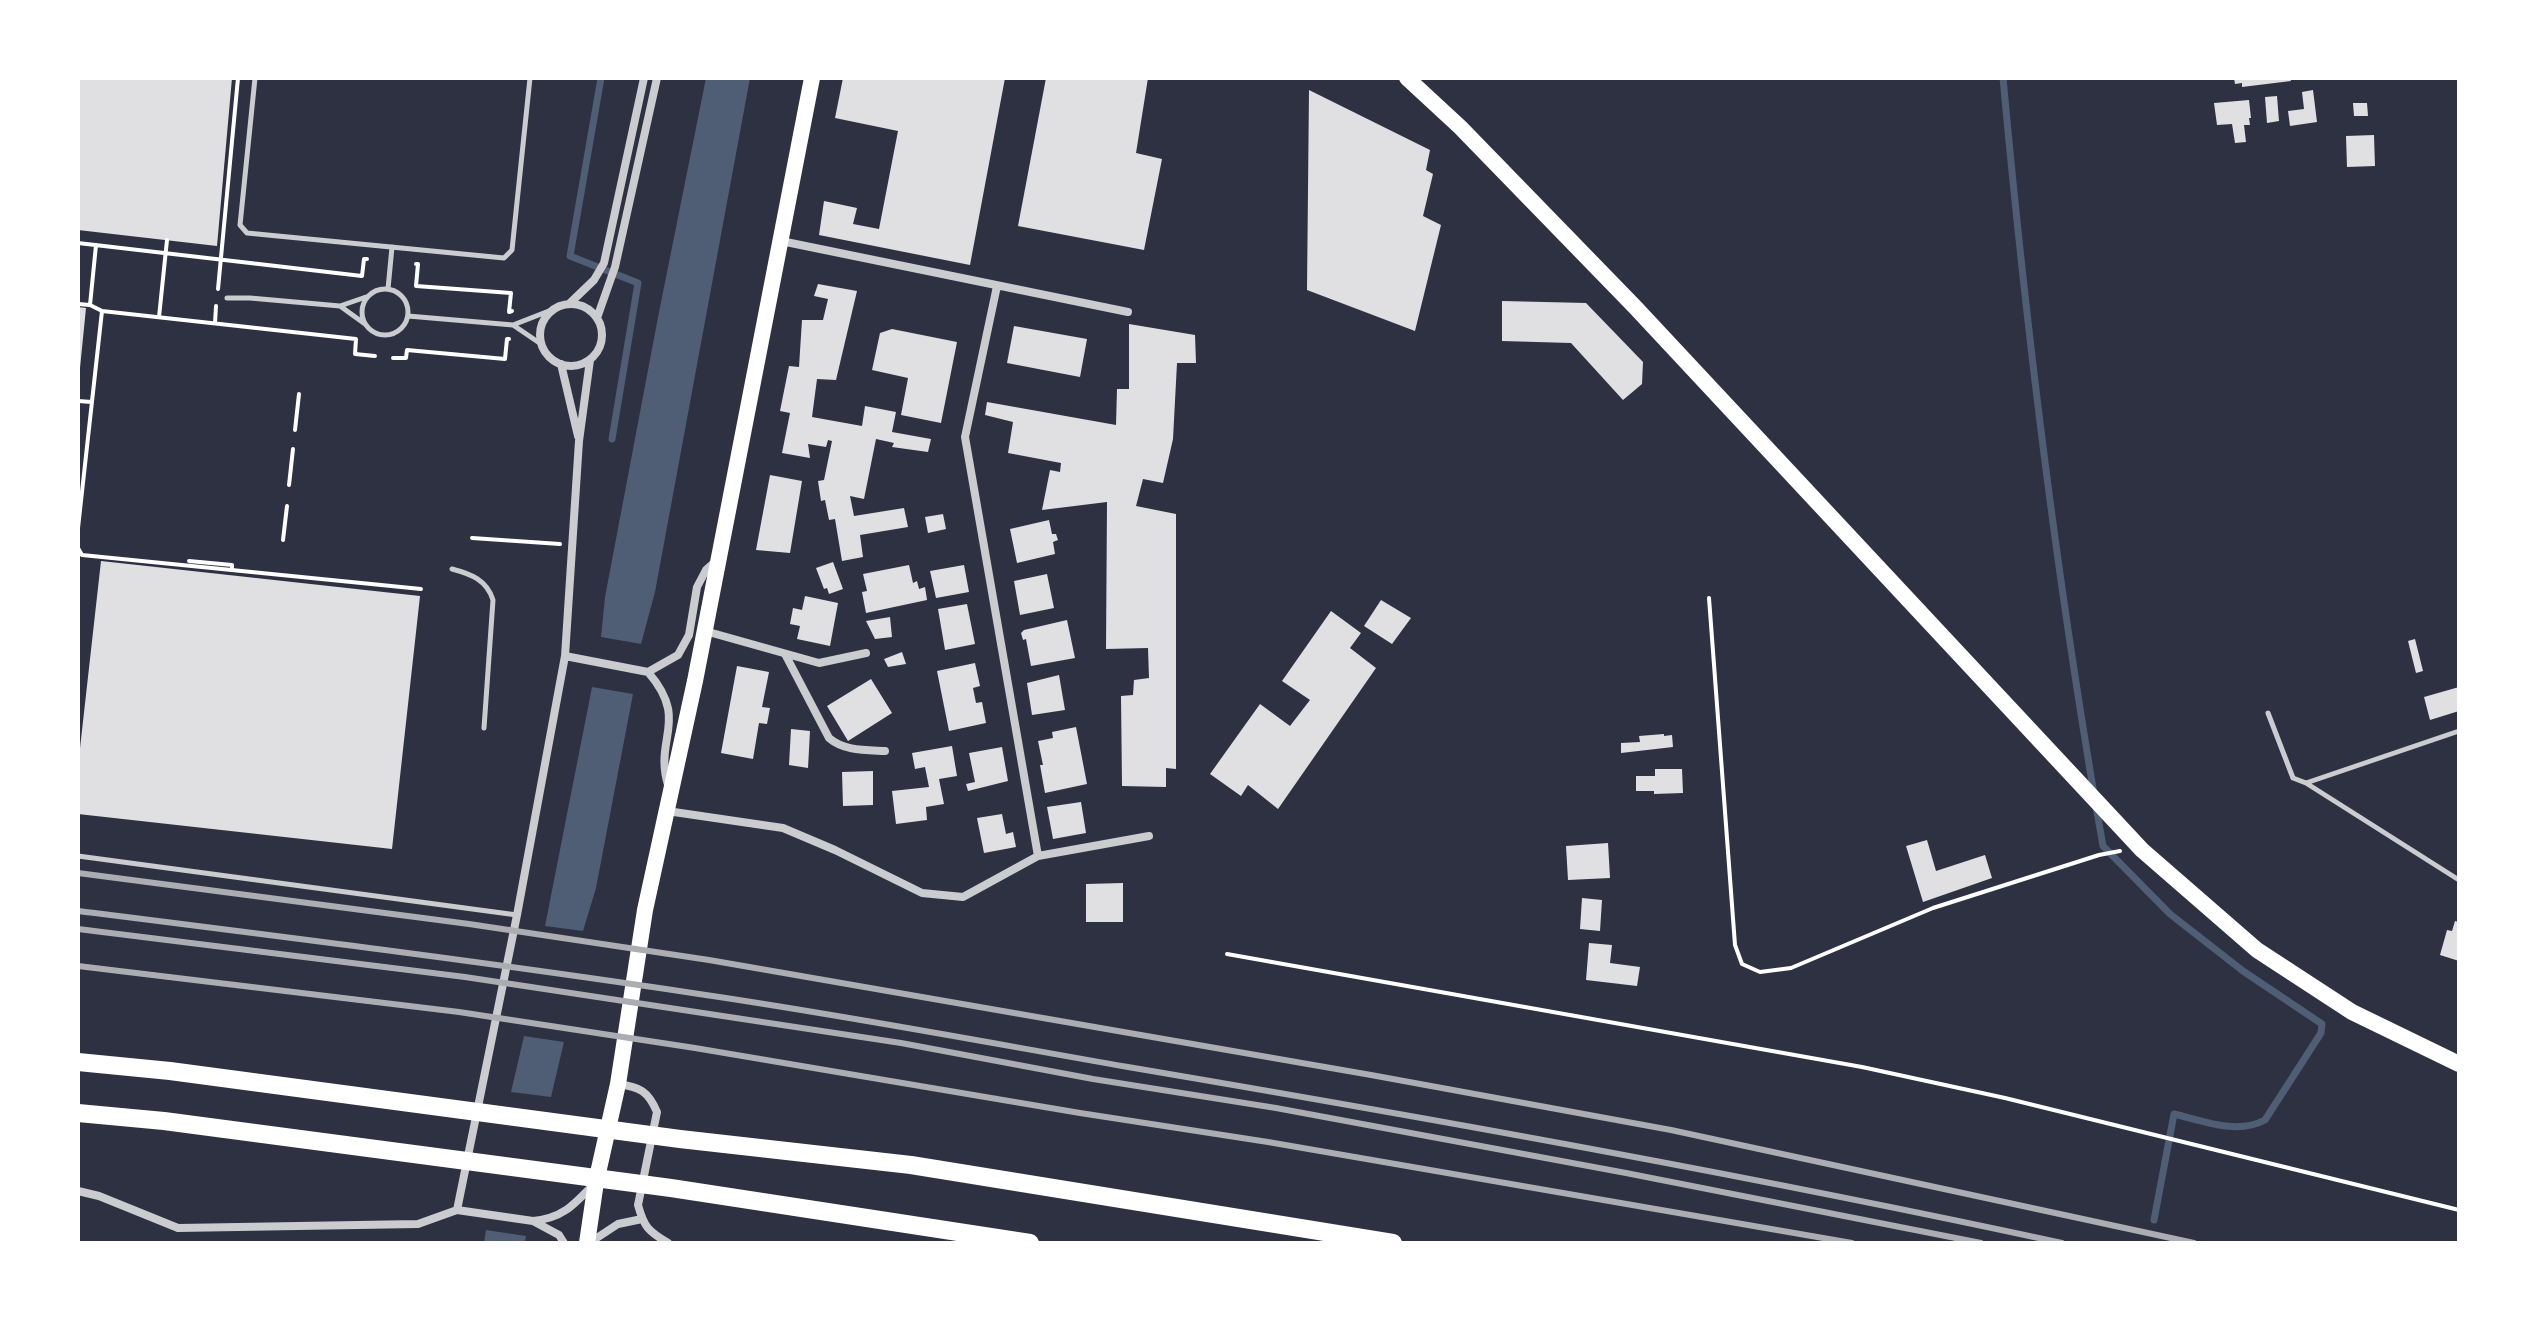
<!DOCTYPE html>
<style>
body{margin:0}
#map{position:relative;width:2537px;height:1321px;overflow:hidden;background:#2d3142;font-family:Spectral,serif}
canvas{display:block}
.frame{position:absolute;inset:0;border:80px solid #fff;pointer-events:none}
</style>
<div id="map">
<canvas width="2537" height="1321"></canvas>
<div class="frame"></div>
</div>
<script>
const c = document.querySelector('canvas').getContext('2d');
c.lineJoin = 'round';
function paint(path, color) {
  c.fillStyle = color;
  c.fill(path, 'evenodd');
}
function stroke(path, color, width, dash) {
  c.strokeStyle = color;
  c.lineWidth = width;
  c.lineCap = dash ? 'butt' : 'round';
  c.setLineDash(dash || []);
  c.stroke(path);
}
paint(new Path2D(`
 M 706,78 L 750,78 L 655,592 L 641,644 L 601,637 L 605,597 L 659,312 Z
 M 592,687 L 633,694 L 596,888 L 583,931 L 545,926 Z
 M 524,1036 L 564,1042 L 551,1097 L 511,1092 Z
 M 486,1230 L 526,1236 L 525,1243 L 484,1243 Z`), '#4f5d75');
stroke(new Path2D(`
 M 601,78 L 570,256 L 638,283 L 612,439
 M 2003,78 C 2025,317 2054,557 2094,794
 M 2096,806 L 2103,846 L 2170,914 L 2243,971 L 2322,1024 L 2321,1033 L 2265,1120 C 2237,1135 2204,1121 2174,1114 L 2154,1220`), '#4f5d75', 7);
paint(new Path2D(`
 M 78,78 L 232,78 L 217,246 L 78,230 Z
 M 843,78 L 1005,78 L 970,265 L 819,235 L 824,201 L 857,208 L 853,224 L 879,229 L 898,131 L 835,118 Z
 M 1046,78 L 1148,78 L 1136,153 L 1162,159 L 1144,250 L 1018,226 Z
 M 2234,78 L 2290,78 L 2291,81 L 2242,87 L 2242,83 L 2235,84 Z
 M 1309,90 L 1430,150 L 1426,170 L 1433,174 L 1423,216 L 1441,225 L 1415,331 L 1307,290 Z
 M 2313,90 L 2317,122 L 2290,126 L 2288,111 L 2304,109 L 2302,92 Z
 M 2277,96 L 2279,121 L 2267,123 L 2265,97 Z
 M 2249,100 L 2251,118 L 2249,118 L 2250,125 L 2244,125 L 2246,142 L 2235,143 L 2232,124 L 2217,125 L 2214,103 Z
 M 2353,103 L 2367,103 L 2368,116 L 2354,116 Z
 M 2374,135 L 2375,166 L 2347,167 L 2346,136 Z
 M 818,284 L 857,291 L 836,380 L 817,379 L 812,417 L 862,426 L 865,406 L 896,412 L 892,432 L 931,439 L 928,452 L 892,447 L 894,443 L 876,439 L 864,499 L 850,496 L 854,516 L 904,508 L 908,527 L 860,535 L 863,557 L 842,561 L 835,519 L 829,520 L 825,500 L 821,501 L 818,481 L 824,480 L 832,441 L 828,440 L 826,447 L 808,444 L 810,458 L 782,453 L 790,413 L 780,411 L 789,366 L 799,367 L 802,320 L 823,320 L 828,299 L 814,296 Z
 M 1502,301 L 1586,303 L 1643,362 L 1642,384 L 1623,400 L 1571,343 L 1502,341 Z
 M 78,307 L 86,308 L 80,368 L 78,368 Z
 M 1129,324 L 1195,335 L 1196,363 L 1177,363 L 1173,439 L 1163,483 L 1143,479 L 1136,506 L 1176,514 L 1176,769 L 1166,768 L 1166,787 L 1122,786 L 1121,696 L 1133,695 L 1134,680 L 1149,678 L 1148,648 L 1106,649 L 1107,502 L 1042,510 L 1050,470 L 1060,472 L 1061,463 L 1008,453 L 1013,422 L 985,415 L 987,402 L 1116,425 L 1117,389 L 1129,389 Z
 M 1014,326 L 1087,339 L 1080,377 L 1007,363 Z
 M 892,329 L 957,342 L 941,423 L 901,415 L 908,378 L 872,370 L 880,333 Z
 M 770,475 L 802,481 L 790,553 L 756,550 Z
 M 943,514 L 946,529 L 928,533 L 925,517 Z
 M 1049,520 L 1052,534 L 1056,534 L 1058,540 L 1053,542 L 1055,554 L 1017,563 L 1010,529 Z
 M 101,561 L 420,596 L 392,849 L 78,814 L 78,766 Z
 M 833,562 L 843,589 L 829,594 L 827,588 L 824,589 L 816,568 Z
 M 909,565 L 913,583 L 917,581 L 919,589 L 925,587 L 927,600 L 866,613 L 862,592 L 867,591 L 863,574 Z
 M 964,565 L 969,592 L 936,598 L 930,571 Z
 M 1047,574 L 1054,608 L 1020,615 L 1014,581 Z
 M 805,596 L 838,603 L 830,646 L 797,639 L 800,626 L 790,624 L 793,608 L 802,610 Z
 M 1381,600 L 1411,618 L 1392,644 L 1364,626 Z
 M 967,604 L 975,644 L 945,650 L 938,609 Z
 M 1331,611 L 1361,633 L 1350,648 L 1376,668 L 1278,809 L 1248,785 L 1241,796 L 1210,774 L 1260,704 L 1290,726 L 1310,700 L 1282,681 Z
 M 890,617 L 892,637 L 875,639 L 866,621 Z
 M 1067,620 L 1075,658 L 1031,666 L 1026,639 L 1023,640 L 1021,633 L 1024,630 Z
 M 2415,639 L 2423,671 L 2416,673 L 2408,641 Z
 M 902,652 L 906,664 L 888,667 L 884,659 Z
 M 975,663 L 980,686 L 973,688 L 976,703 L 982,702 L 986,723 L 949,731 L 937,671 Z
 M 737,666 L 769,672 L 762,707 L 770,708 L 767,724 L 759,723 L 753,759 L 721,753 Z
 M 1059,675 L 1065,710 L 1032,715 L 1027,683 Z
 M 871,679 L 892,713 L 848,741 L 827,706 Z
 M 2459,687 L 2459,711 L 2430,720 L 2424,697 Z
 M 1076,727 L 1087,784 L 1045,793 L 1040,765 L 1043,765 L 1038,741 L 1053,738 L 1052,732 Z
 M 791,729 L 810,731 L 808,768 L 789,765 Z
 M 1664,734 L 1664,736 L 1672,735 L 1673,747 L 1621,753 L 1621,743 L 1640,742 L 1639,736 Z
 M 952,746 L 957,776 L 939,779 L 944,804 L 926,807 L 927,820 L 896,824 L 892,791 L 929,787 L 925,767 L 915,769 L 912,753 Z
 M 1002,747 L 1008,781 L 968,791 L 966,784 L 975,782 L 969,753 Z
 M 1655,769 L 1682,769 L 1683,793 L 1654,794 L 1654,791 L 1636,791 L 1636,776 L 1655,776 Z
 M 873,771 L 873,805 L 843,806 L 842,772 Z
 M 1081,802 L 1086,833 L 1053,839 L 1047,807 Z
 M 1002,814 L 1006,834 L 1013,832 L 1016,847 L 984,853 L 977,818 Z
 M 1927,840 L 1936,871 L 1985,855 L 1992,878 L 1923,902 L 1906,846 Z
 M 1608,843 L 1610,878 L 1568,880 L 1566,846 Z
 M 1123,883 L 1123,922 L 1086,922 L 1086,884 Z
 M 1582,898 L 1602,900 L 1600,931 L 1580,929 Z
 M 2455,921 L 2459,922 L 2459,961 L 2440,955 L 2447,930 L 2452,931 Z
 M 1589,943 L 1612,945 L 1610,963 L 1640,967 L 1637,986 L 1586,980 Z`), '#e0e0e3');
stroke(new Path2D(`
 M 78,243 L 362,276 L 364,259 L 367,259
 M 416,264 L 418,264 L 416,286 L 511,293 L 509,312 L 512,311
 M 218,289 L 238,78
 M 78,304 L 90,305 L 102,311
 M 90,305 L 96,245
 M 159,317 L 167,240
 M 215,323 L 216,306
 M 393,358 L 406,358 L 407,350 L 505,359 L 507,339 L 509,339
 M 78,401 L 92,402
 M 295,430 L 299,394
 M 289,485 L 293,449
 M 78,528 L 102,311 L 356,339 L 355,354 L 375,356
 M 472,538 L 560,544
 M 283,540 L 287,506
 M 78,548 L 82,555 L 421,589
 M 189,561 L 232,565 L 232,570
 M 1709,598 L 1735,945 L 1742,964 L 1760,972 L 1791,968 L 1933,908 L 2099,855 L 2120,851
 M 1227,954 L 1862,1067 L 2005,1098 L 2459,1210`), '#fff', 4);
stroke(new Path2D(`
 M 255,78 L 240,225 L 247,233 L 504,258 L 512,250 L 530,78
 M 388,289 L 392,247
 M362 312a23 23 0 1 1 46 0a23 23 0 1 1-46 0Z
 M 227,298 L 250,298 L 340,306
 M 408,316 L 513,325
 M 365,324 L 340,306 L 366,297
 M 541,344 L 513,325 L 554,309
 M 452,569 C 471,574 487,580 493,600 L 484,728
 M 2268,713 L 2293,778 L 2306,783 L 2459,731
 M 2306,783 L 2459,880
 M 78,856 L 517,915`), '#caccd0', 5);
stroke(new Path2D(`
 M 781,241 L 1128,312
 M 997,286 L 965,437 L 1038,856
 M 569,304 L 594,280 L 604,263 L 644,78
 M540 335a31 31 0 1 1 62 0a31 31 0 1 1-62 0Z
 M 597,318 L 615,267 L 657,78
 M 561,364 L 578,436
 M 705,631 L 819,663 L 866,653
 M 785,654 L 829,738 C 844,751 865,750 885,751
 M 565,656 L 648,672
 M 669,788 C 652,738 691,722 648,672 L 678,655 L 689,635 L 697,587 L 706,570 L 716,561
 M 667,811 L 783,828 L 835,850 L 922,893 L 963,897 L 1038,856 L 1149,836
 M 618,1084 C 640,1087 648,1091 657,1112 L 638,1205 C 644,1227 648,1231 668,1243
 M 78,1191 L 99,1196 L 178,1228 L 418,1224 L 457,1210 L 533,1221
 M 457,1210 L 517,915 L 565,656 L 579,441 L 590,360
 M 564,1243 L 559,1235 L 533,1221 C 562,1218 573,1206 593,1185
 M 589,1243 L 618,1224 L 642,1219`), '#caccd0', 8);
stroke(new Path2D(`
 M 1407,78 L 1460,127 L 1635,307 L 2142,850 L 2257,950 L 2352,1012 L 2459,1064
 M 587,1243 L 596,1182 L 618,1084 L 645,910 L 695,681 L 812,78`), '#fff', 16);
stroke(new Path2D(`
 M 78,1062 L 170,1071 L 680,1139 L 911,1165 L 1393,1243
 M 78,1113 L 164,1121 L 671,1188 L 1030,1243`), '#fff', 18);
stroke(new Path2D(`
 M 78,873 L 469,924 L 709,960 L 1371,1075 L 1671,1130 L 2194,1243
 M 78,911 C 285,937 493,963 699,994 C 843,1015 985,1042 1128,1067 C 1440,1120 1752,1176 2062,1243
 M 78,929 L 465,977 L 901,1043 L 1093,1079 L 1276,1108 L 1626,1173 L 1981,1243
 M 78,966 L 459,1012 L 695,1048 L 1080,1113 L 1268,1142 L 1852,1243`), '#abadb3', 6);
</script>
